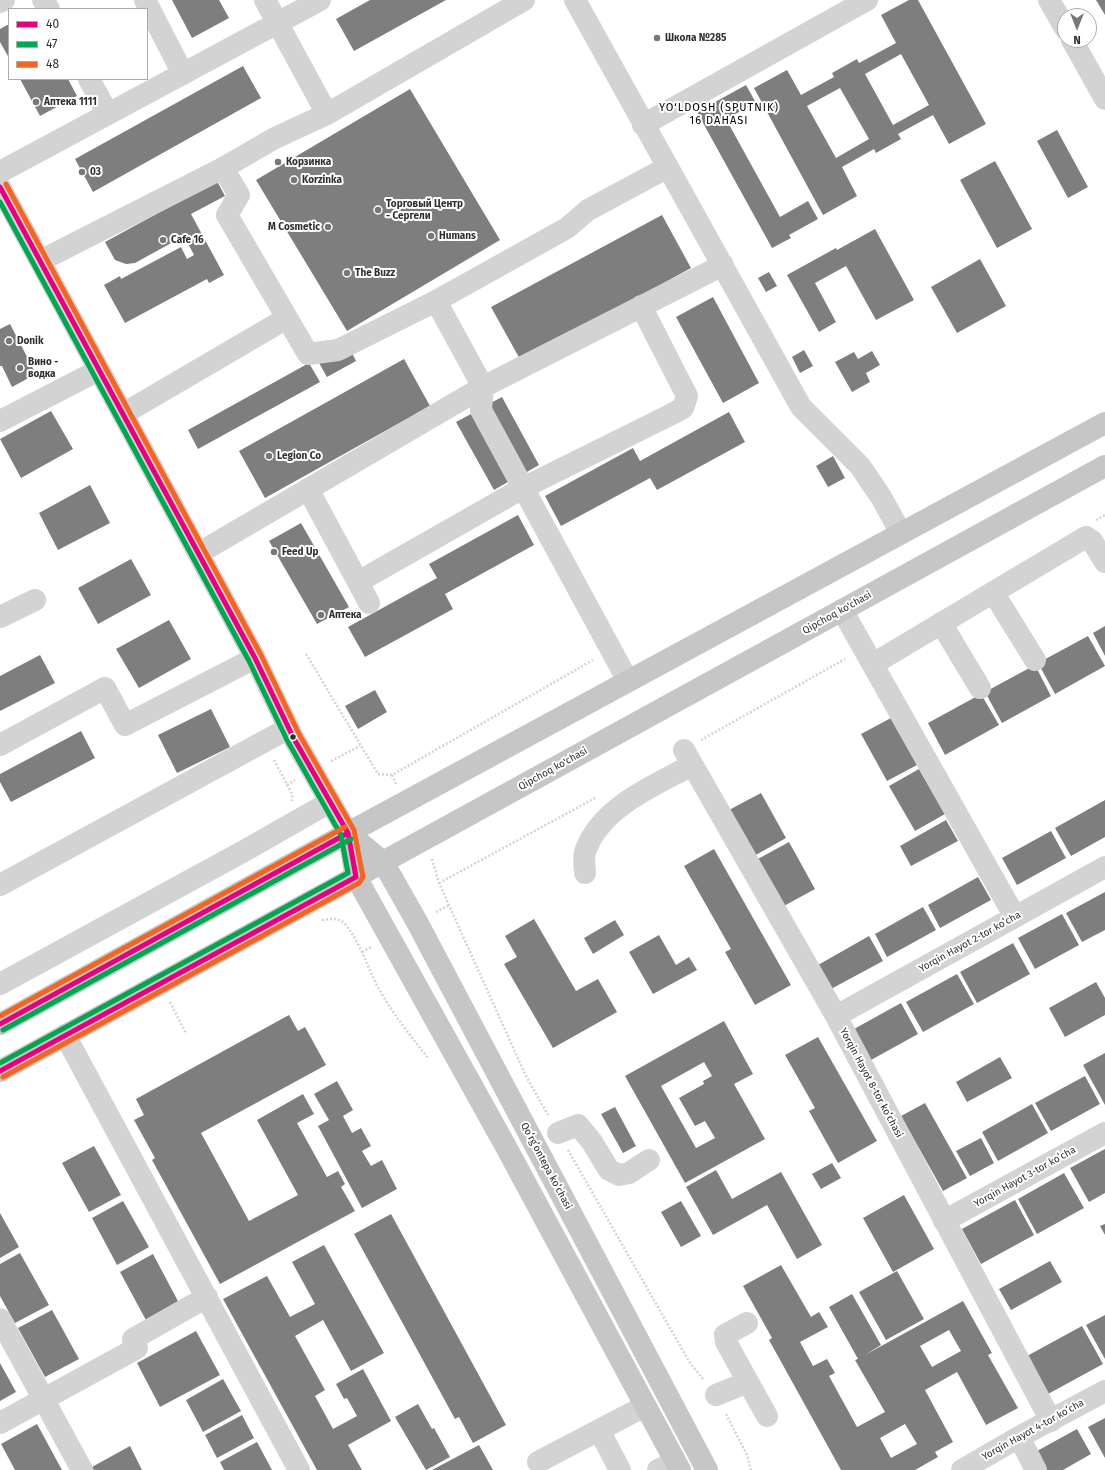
<!DOCTYPE html>
<meta charset="utf-8">
<style>
body{margin:0}
#map{position:relative;width:1105px;height:1470px;overflow:hidden;background:#fff;font-family:"Fira Sans",sans-serif}
canvas{display:block}
.legend{position:absolute;left:8px;top:8px;width:140px;height:72px;box-sizing:border-box;background:#fff;border:1px solid #ababab;margin:0;padding:5px 7px;list-style:none;font-size:12px;color:#2e2e2e}
.legend li{display:flex;align-items:center;gap:8px;height:20px}
.legend b{width:20px;border:1px solid #ababab}
.north{position:absolute;left:1057px;top:8px;width:40px;height:40px;box-sizing:border-box;background:#fff;border:1px solid #ababab;border-radius:50%;rotate:180deg;font-size:11px;font-weight:700;line-height:16px;text-align:center;color:#2e2e2e}
.north::after{content:'';display:block;margin:auto;width:14px;height:18px;background:#777;clip-path:polygon(50% 0,100% 100%,50% 72%,0 100%)}
</style>
<div id="map">
<canvas width="1105" height="1470"></canvas>
<ul class="legend">
<li><b style="height:5px;background:#e5007d"></b>40</li>
<li><b style="height:5px;background:#00a651"></b>47</li>
<li><b style="height:5px;background:#f26522"></b>48</li>
</ul>
<div class="north">N</div>
</div>
<script>
const c = document.querySelector('canvas').getContext('2d');
c.lineJoin = 'round';
function paint(path, color) {
  c.fillStyle = color;
  c.fill(path, 'evenodd');
}
function stroke(path, color, width, dash) {
  c.strokeStyle = color;
  c.lineWidth = width;
  c.lineCap = dash ? 'butt' : 'round';
  c.setLineDash(dash || []);
  c.stroke(path);
}
function drawText(font, color, halo, rows, align = 'center') {
  c.font = font + ' "Fira Sans",sans-serif';
  c.lineWidth = 4;
  c.setLineDash([]);
  c.textBaseline = 'middle';
  c.strokeStyle = halo;
  c.fillStyle = color;
  for (const [text, x, y, turn = 0] of rows) {
    c.save();
    c.translate(x, y);
    c.rotate((+turn || 0) * Math.PI / 180);
    c.textAlign = isNaN(turn) ? turn : align;
    if (halo) c.strokeText(text, 0, 0);
    c.fillText(text, 0, 0);
    c.restore();
  }
}
paint(new Path2D(`
 M 172,0 L 219,0 L 229,18 L 192,38 Z
 M 370,0 L 446,0 L 354,51 L 336,19 Z
 M 909,0 L 918,0 L 986,124 L 949,144 L 933,115 L 898,134 L 901,139 L 876,153 L 874,149 L 842,167 L 857,196 L 823,215 L 754,88 L 787,70 L 801,95 L 834,77 L 832,73 L 857,59 L 859,63 L 896,43 L 881,15 ZM 901,54 L 929,105 L 893,125 L 865,74 ZM 840,88 L 869,139 L 836,158 L 807,106 Z
 M 1096,0 L 1105,0 L 1105,15 Z
 M 9,24 L 9,58 L 0,42 L 0,29 Z
 M 243,66 L 261,98 L 93,192 L 75,159 Z
 M 20,79 L 68,79 L 77,96 L 40,116 Z
 M 746,85 L 756,103 L 726,119 L 780,217 L 808,201 L 818,219 L 789,235 L 791,238 L 772,248 L 697,112 Z
 M 410,89 L 500,240 L 347,331 L 256,180 Z
 M 1057,130 L 1088,187 L 1068,198 L 1037,141 Z
 M 995,161 L 1032,229 L 997,248 L 960,180 Z
 M 217,181 L 225,196 L 191,214 L 224,275 L 209,283 L 207,279 L 125,323 L 104,285 L 120,276 L 121,279 L 181,247 L 187,259 L 194,255 L 184,236 L 135,263 L 126,264 L 115,260 L 105,242 Z
 M 662,215 L 691,268 L 521,361 L 491,307 Z
 M 875,229 L 914,300 L 876,320 L 846,266 L 815,283 L 836,322 L 819,332 L 787,275 L 836,248 L 837,250 Z
 M 980,259 L 1006,306 L 957,333 L 931,287 Z
 M 769,272 L 777,286 L 766,292 L 758,278 Z
 M 713,297 L 759,383 L 723,403 L 676,317 Z
 M 10,324 L 36,374 L 12,387 L 2,366 L 0,366 L 0,329 Z
 M 349,347 L 356,361 L 327,377 L 319,363 Z
 M 804,350 L 813,366 L 800,373 L 792,357 Z
 M 872,351 L 880,365 L 866,373 L 870,382 L 852,392 L 835,362 L 854,352 L 858,359 Z
 M 404,359 L 430,406 L 265,498 L 239,451 Z
 M 309,363 L 320,382 L 198,449 L 188,430 Z
 M 502,397 L 539,465 L 525,473 L 487,405 Z
 M 51,411 L 73,449 L 21,478 L 0,439 Z
 M 729,412 L 745,442 L 657,490 L 650,478 L 561,526 L 545,496 L 633,448 L 640,461 Z
 M 471,414 L 508,482 L 494,490 L 456,422 Z
 M 833,456 L 845,478 L 828,487 L 816,466 Z
 M 90,485 L 110,523 L 58,550 L 39,513 Z
 M 518,515 L 534,545 L 445,594 L 453,609 L 365,657 L 348,627 L 437,578 L 429,564 Z
 M 301,523 L 349,607 L 317,624 L 269,541 Z
 M 131,559 L 151,595 L 98,624 L 78,588 Z
 M 169,620 L 191,659 L 139,688 L 116,649 Z
 M 1105,626 L 1105,656 L 1093,633 Z
 M 1088,636 L 1105,666 L 1055,694 L 1038,663 Z
 M 40,655 L 55,683 L 0,711 L 0,676 Z
 M 1035,665 L 1051,696 L 1002,723 L 985,692 Z
 M 375,690 L 387,712 L 358,729 L 345,706 Z
 M 981,694 L 999,725 L 945,755 L 928,723 Z
 M 211,709 L 230,747 L 177,773 L 158,735 Z
 M 891,718 L 917,765 L 887,781 L 861,734 Z
 M 81,731 L 95,758 L 11,802 L 0,782 L 0,774 Z
 M 919,769 L 945,814 L 915,831 L 889,786 Z
 M 761,793 L 786,838 L 754,856 L 729,810 Z
 M 1105,800 L 1105,837 L 1071,856 L 1055,828 Z
 M 946,820 L 958,841 L 911,866 L 900,846 Z
 M 1051,831 L 1066,858 L 1017,885 L 1002,858 Z
 M 789,842 L 815,889 L 782,907 L 756,860 Z
 M 714,849 L 791,985 L 755,1005 L 725,952 L 731,949 L 684,866 Z
 M 978,877 L 991,900 L 940,928 L 928,905 Z
 M 1105,892 L 1105,930 L 1082,942 L 1066,913 Z
 M 923,907 L 936,930 L 887,957 L 875,934 Z
 M 1062,914 L 1079,945 L 1035,969 L 1018,938 Z
 M 534,919 L 576,991 L 598,979 L 617,1012 L 553,1048 L 504,964 L 517,957 L 505,936 Z
 M 615,920 L 624,935 L 593,954 L 584,938 Z
 M 659,935 L 676,965 L 689,957 L 697,970 L 653,994 L 629,952 Z
 M 869,936 L 883,961 L 831,989 L 818,965 Z
 M 1013,943 L 1030,974 L 977,1003 L 960,972 Z
 M 957,974 L 974,1004 L 923,1032 L 906,1002 Z
 M 1096,982 L 1105,998 L 1105,1015 L 1065,1037 L 1049,1008 Z
 M 901,1003 L 918,1034 L 871,1060 L 854,1029 Z
 M 289,1015 L 298,1031 L 305,1027 L 326,1065 L 201,1133 L 249,1221 L 298,1195 L 257,1120 L 303,1094 L 314,1114 L 297,1123 L 327,1177 L 338,1171 L 345,1184 L 341,1187 L 355,1211 L 220,1284 L 152,1160 L 155,1158 L 134,1120 L 144,1115 L 136,1099 Z
 M 724,1021 L 753,1074 L 734,1084 L 765,1139 L 685,1183 L 625,1076 ZM 704,1062 L 712,1076 L 703,1081 L 704,1084 L 679,1098 L 695,1126 L 705,1121 L 715,1138 L 696,1148 L 661,1086 Z
 M 818,1037 L 877,1141 L 838,1163 L 809,1111 L 815,1108 L 785,1055 Z
 M 1105,1053 L 1105,1105 L 1083,1065 Z
 M 1000,1057 L 1012,1078 L 967,1102 L 956,1082 Z
 M 1085,1076 L 1100,1104 L 1051,1131 L 1035,1103 Z
 M 337,1081 L 353,1110 L 343,1116 L 352,1133 L 361,1128 L 371,1146 L 362,1151 L 371,1166 L 382,1160 L 397,1189 L 362,1208 L 318,1126 L 329,1120 L 314,1094 Z
 M 925,1103 L 967,1178 L 943,1191 L 901,1116 Z
 M 1032,1104 L 1048,1133 L 998,1161 L 982,1132 Z
 M 615,1107 L 636,1146 L 623,1153 L 601,1114 Z
 M 981,1138 L 994,1163 L 970,1176 L 956,1151 Z
 M 94,1146 L 121,1195 L 89,1212 L 62,1163 Z
 M 1105,1149 L 1105,1193 L 1089,1202 L 1070,1168 Z
 M 832,1163 L 841,1178 L 821,1189 L 812,1174 Z
 M 716,1170 L 732,1199 L 781,1172 L 822,1245 L 797,1259 L 767,1205 L 713,1235 L 686,1187 Z
 M 1064,1173 L 1084,1208 L 1037,1234 L 1018,1199 Z
 M 904,1195 L 934,1249 L 893,1272 L 863,1218 Z
 M 1015,1200 L 1034,1235 L 981,1264 L 962,1229 Z
 M 123,1201 L 149,1247 L 117,1265 L 92,1218 Z
 M 681,1201 L 701,1236 L 681,1247 L 661,1212 Z
 M 0,1213 L 19,1247 L 0,1258 Z
 M 391,1214 L 506,1425 L 473,1443 L 459,1417 L 455,1419 L 354,1234 Z
 M 1105,1224 L 1105,1235 L 1100,1226 Z
 M 324,1245 L 384,1353 L 351,1371 L 323,1320 L 295,1336 L 325,1390 L 315,1396 L 333,1429 L 357,1416 L 347,1398 L 344,1399 L 336,1384 L 363,1369 L 391,1421 L 348,1445 L 362,1470 L 317,1470 L 223,1299 L 267,1276 L 290,1317 L 315,1304 L 292,1262 Z
 M 20,1253 L 49,1305 L 15,1323 L 0,1296 L 0,1264 Z
 M 153,1254 L 180,1305 L 147,1322 L 120,1272 Z
 M 1050,1261 L 1062,1282 L 1011,1310 L 999,1289 Z
 M 781,1265 L 811,1317 L 819,1312 L 828,1327 L 800,1342 L 813,1366 L 827,1359 L 835,1373 L 829,1376 L 857,1427 L 885,1412 L 855,1360 L 858,1359 L 829,1307 L 852,1294 L 881,1345 L 865,1355 L 963,1301 L 992,1353 L 988,1355 L 1018,1408 L 986,1425 L 957,1372 L 925,1390 L 953,1442 L 935,1452 L 938,1457 L 915,1470 L 841,1470 L 769,1340 L 772,1338 L 743,1286 ZM 949,1330 L 961,1351 L 932,1367 L 920,1346 ZM 905,1424 L 917,1444 L 891,1458 L 880,1438 Z
 M 897,1271 L 924,1319 L 886,1340 L 859,1292 Z
 M 52,1310 L 79,1359 L 45,1377 L 18,1328 Z
 M 1105,1315 L 1105,1359 L 1086,1325 Z
 M 1082,1326 L 1103,1364 L 1048,1394 L 1027,1356 Z
 M 196,1331 L 220,1375 L 160,1407 L 137,1363 Z
 M 0,1363 L 16,1392 L 0,1401 Z
 M 223,1379 L 241,1411 L 203,1432 L 186,1400 Z
 M 418,1404 L 432,1429 L 434,1428 L 450,1457 L 426,1470 L 395,1417 Z
 M 242,1415 L 254,1438 L 217,1458 L 205,1435 Z
 M 1105,1418 L 1105,1458 L 1088,1427 Z
 M 37,1424 L 62,1470 L 15,1470 L 1,1444 Z
 M 1077,1429 L 1091,1454 L 1063,1470 L 1047,1470 L 1037,1451 Z
 M 257,1442 L 272,1470 L 224,1470 L 220,1462 Z
 M 479,1445 L 493,1470 L 432,1470 Z
 M 130,1446 L 142,1470 L 94,1470 L 92,1467 Z`), '#7e7e7e');
stroke(new Path2D(`
 M 1096,520 L 1105,515
 M 306,654 L 378,774 L 392,775 L 593,660
 M 701,740 L 845,659
 M 274,760 L 292,794 L 292,801
 M 331,761 L 360,746
 M 392,775 L 396,784
 M 287,785 L 295,780
 M 432,859 L 439,883 L 525,1074 L 548,1115
 M 439,883 L 597,797
 M 436,912 L 449,905
 M 322,920 C 329,919 339,917 345,924 C 361,943 367,968 379,989 C 393,1014 411,1037 429,1059
 M 362,952 L 371,947
 M 170,1002 L 186,1033
 M 568,1150 L 690,1363 L 704,1380
 M 726,1414 L 747,1455 L 751,1470`), '#d3d3d3', 2.5, [2, 2]);
stroke(new Path2D(`
 M 43,0 L 49,9
 M 145,0 L 183,74
 M 265,0 L 327,114 L 275,138 L 223,168 L 239,195 L 227,215 L 308,354 L 338,350 L 436,301 L 567,228 L 588,210 L 668,167
 M 575,0 L 801,407 L 860,466 L 881,497 L 901,533
 M 1049,0 L 1065,28
 M 0,2 L 4,0
 M 1072,40 L 1105,99
 M 89,79 L 108,114
 M 327,114 L 524,0
 M 643,125 L 867,0
 M 0,172 L 320,0
 M 0,187 L 255,658 L 293,737 L 348,833
 M 40,261 L 223,168
 M 436,301 L 483,387 L 481,410 L 628,681
 M 123,414 L 287,318
 M 0,421 L 99,370
 M 308,489 L 358,582 L 523,488 L 670,415 L 683,408 L 687,396 L 641,306
 M 199,553 L 483,387 L 723,265
 M 358,582 L 369,603
 M 993,592 L 1035,660
 M 842,610 L 1015,917
 M 0,617 L 35,600
 M 941,623 L 980,688
 M 873,664 L 1086,537 L 1092,541 L 1105,562
 M 0,745 L 105,688 L 125,725 L 255,658
 M 684,750 L 836,1016 L 1051,1421
 M 585,873 C 585,867 583,858 585,852 C 600,807 654,786 692,765
 M 0,885 L 289,728
 M 0,984 L 244,851 L 330,802
 M 836,1016 L 1105,867
 M 65,1035 L 299,1470
 M 558,1133 L 578,1125 L 592,1142 L 609,1170 L 619,1175 L 629,1173 L 649,1160
 M 944,1221 L 1105,1133
 M 0,1319 L 82,1470
 M 748,1382 L 767,1416
 M 716,1395 L 748,1382 L 726,1342 L 725,1335 L 747,1323
 M 0,1423 L 137,1348 L 133,1339 L 207,1297
 M 599,1430 L 620,1470
 M 1019,1437 L 1036,1470
 M 538,1462 L 645,1406
 M 658,1470 L 675,1462
 M 962,1470 L 1019,1437 L 1105,1391`), '#d3d3d3', 22);
stroke(new Path2D(`
 M 348,833 L 383,862 L 417,922 L 707,1470
 M 348,833 L 356,877 L 505,1145 L 680,1470
 M 0,1024 L 348,833 L 1105,423
 M 0,1071 L 383,862 L 1105,466`), '#c6c6c6', 22);
stroke(new Path2D(`
 M 0,187 L 255,658 L 293,737 L 348,833 L 356,877 L 0,1071
 M 0,1024 L 348,833`), '#e5007d', 5);
stroke(new Path2D(`
 M 0,202 L 249,661 L 287,740 L 341,835 L 348,873 L 0,1063
 M 3,1030 L 351,839`), '#00a651', 5);
stroke(new Path2D(`
 M 0,1016 L 345,827
 M 3,1077 L 359,883 L 363,877 L 354,830 L 299,734 L 261,655 L 6,184`), '#f26522', 5);
for (const [x, y, r, color] of [
 [657,38,4,"#777"],
 [36,102,4,"#777"],
 [278,162,4,"#777"],
 [82,172,4,"#777"],
 [294,180,4,"#777"],
 [378,210,4,"#777"],
 [328,227,4,"#777"],
 [431,236,4,"#777"],
 [163,240,4,"#777"],
 [347,273,4,"#777"],
 [9,341,4,"#777"],
 [20,368,4,"#777"],
 [269,456,4,"#777"],
 [274,552,4,"#777"],
 [321,615,4,"#777"],
 [293,737,3.5,"#2e2e2e"]
]) {
  const dot = new Path2D();
  dot.arc(x, y, r, 0, 2 * Math.PI);
  c.fillStyle = color;
  c.fill(dot);
  stroke(dot, '#fff', 1.5);
}
drawText('bold 10px', '#2e2e2e', '#fff', [
 ["Школа №285",665,38],
 ["Аптека 1111",44,102],
 ["Корзинка",286,162],
 ["03",90,172],
 ["Korzinka",302,180],
 ["Торговый Центр",386,204],
 ["- Сергели",386,216],
 ["M Cosmetic",320,227,"right"],
 ["Humans",439,236],
 ["Cafe 16",171,240],
 ["The Buzz",355,273],
 ["Donik",17,341],
 ["Вино -",28,362],
 ["водка",28,374],
 ["Legion Co",277,456],
 ["Feed Up",282,552],
 ["Аптека",329,615]
], 'left');
drawText('10px', '#2e2e2e', '#fff', [
 ["Qipchoq ko'chasi",837,613,-29],
 ["Qipchoq ko'chasi",553,769,-29],
 ["Yorqin Hayot 2-tor koʻcha",970,942,-29],
 ["Yorqin Hayot 8-tor koʻchasi",871,1083,62],
 ["Qoʻrgʻontepa koʻchasi",546,1166,62],
 ["Yorqin Hayot 3-tor koʻcha",1025,1177,-29],
 ["Yorqin Hayot 4-tor koʻcha",1033,1430,-29]
]);
c.letterSpacing = '1px';
drawText('11px', '#000', '#fff', [
 ["YO‘LDOSH (SPUTNIK)",719,108],
 ["16 DAHASI",719,121]
]);
c.letterSpacing = '0px';
</script>
